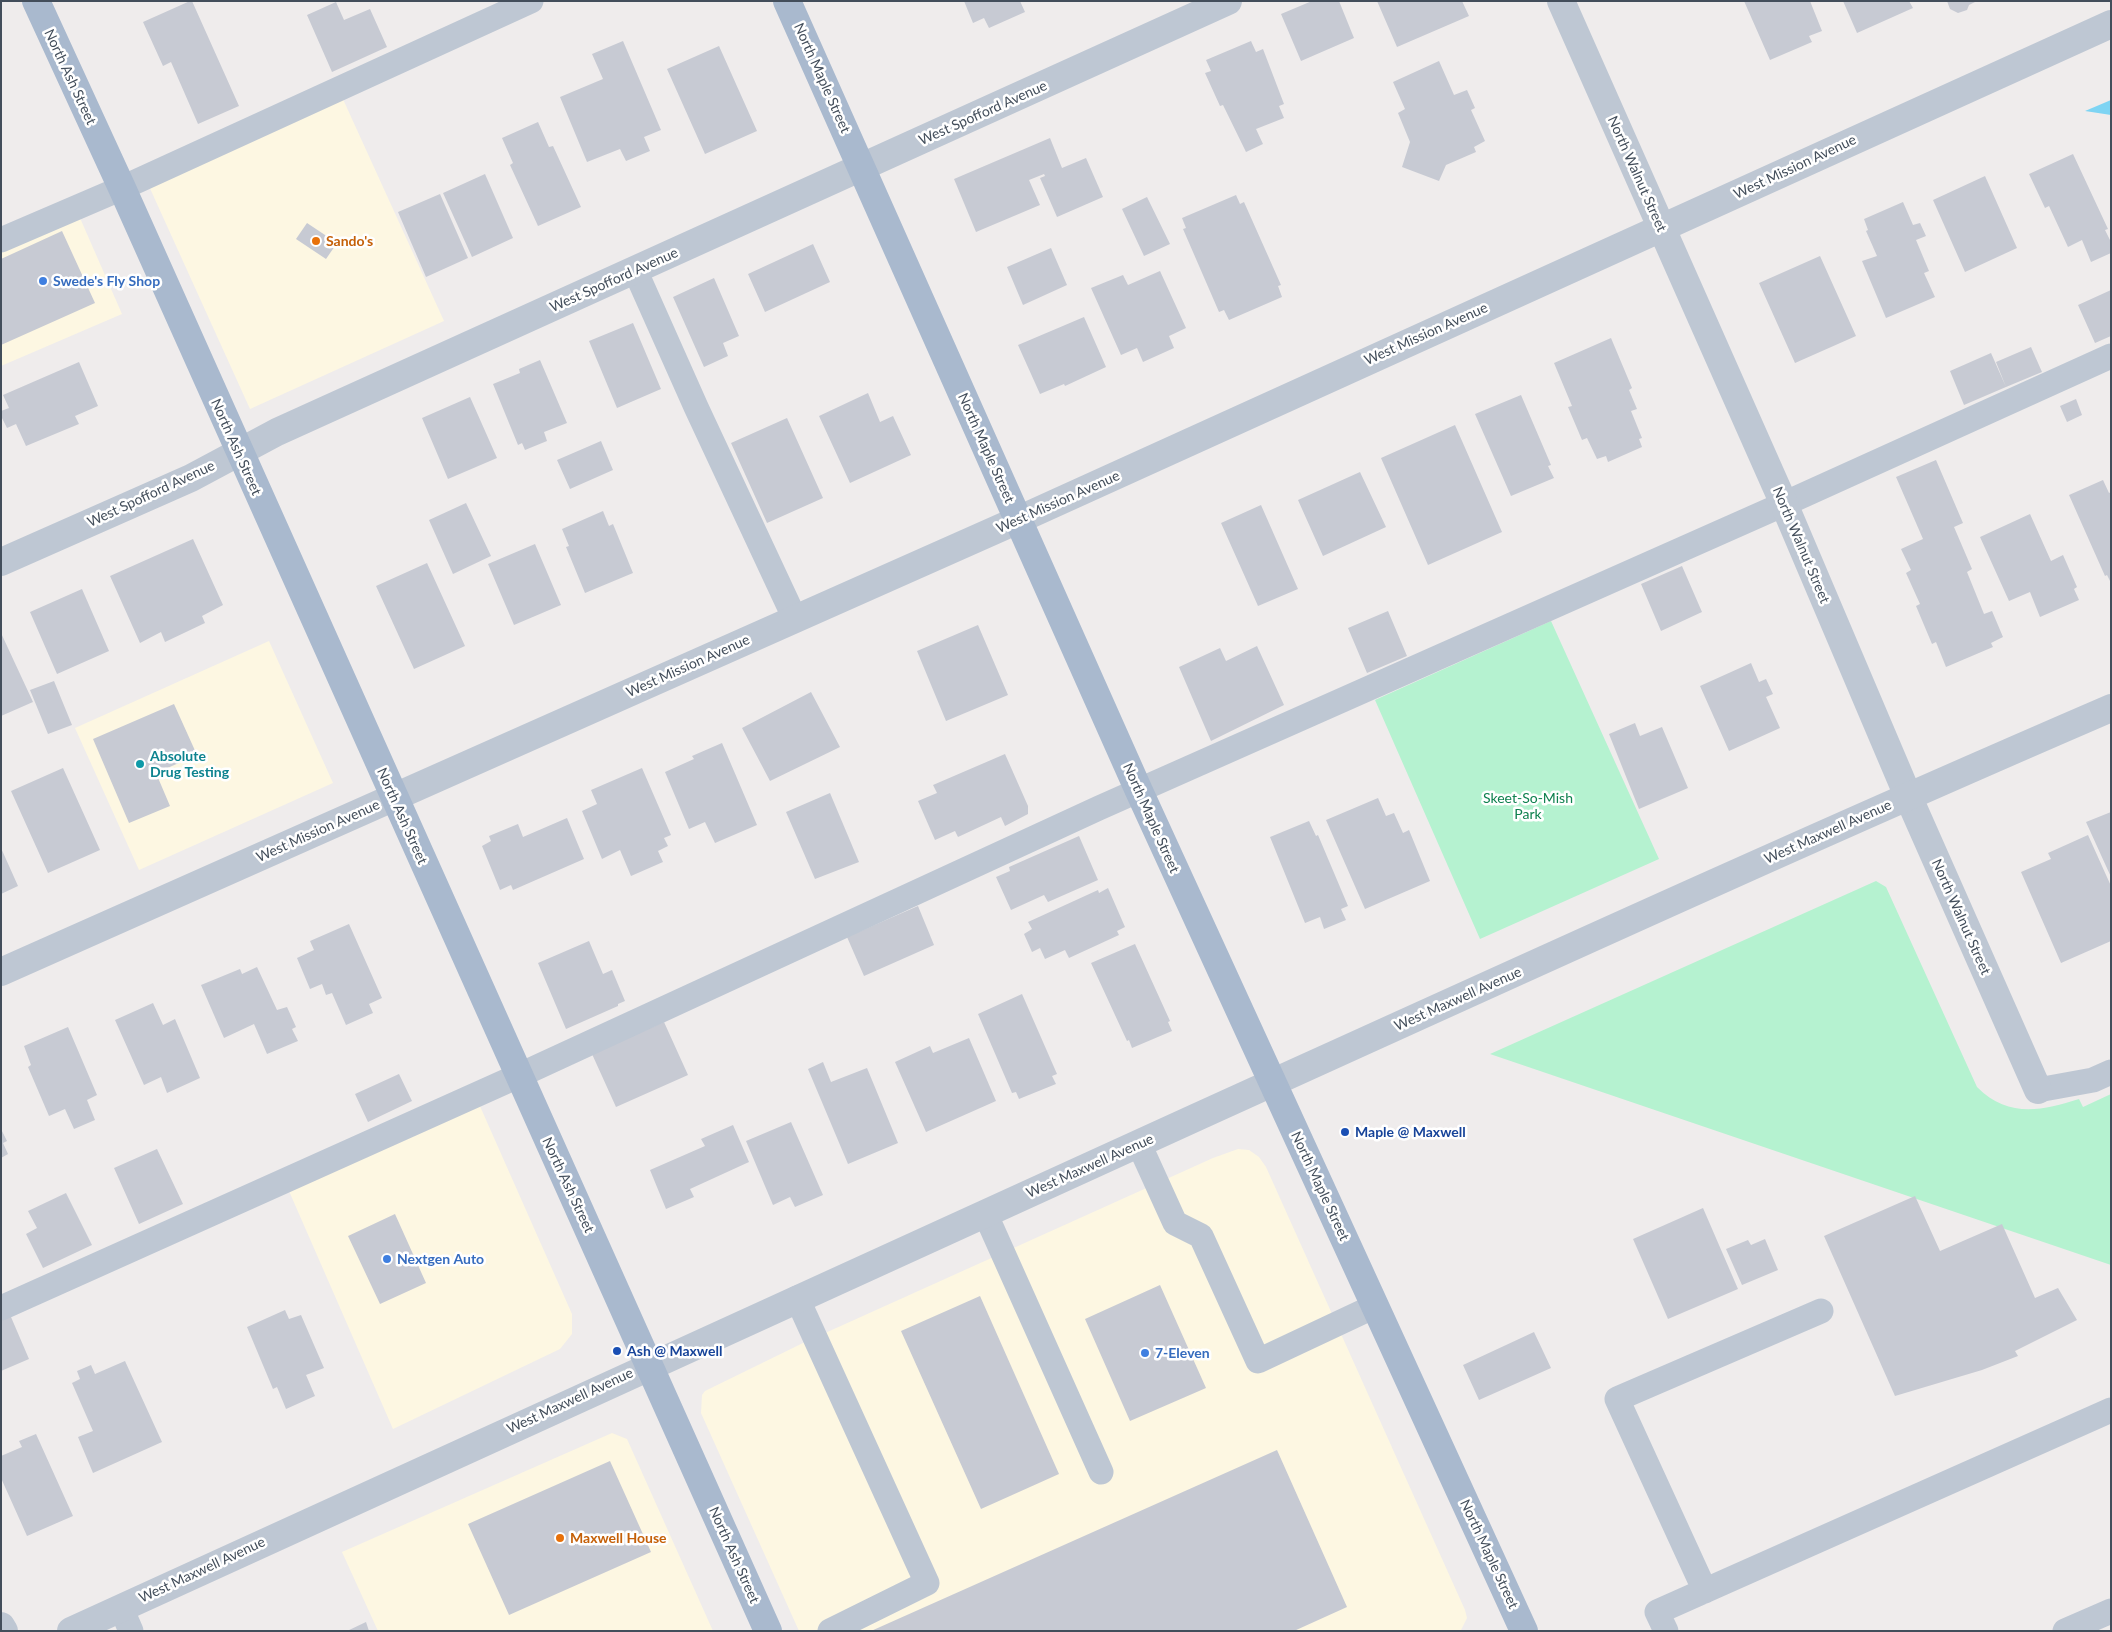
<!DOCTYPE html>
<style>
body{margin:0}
#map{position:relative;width:2112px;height:1632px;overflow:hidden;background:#efecec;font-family:Lato,sans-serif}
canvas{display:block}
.frame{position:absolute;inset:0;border:2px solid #434e5b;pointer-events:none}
</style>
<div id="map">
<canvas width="2112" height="1632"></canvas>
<div class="frame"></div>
</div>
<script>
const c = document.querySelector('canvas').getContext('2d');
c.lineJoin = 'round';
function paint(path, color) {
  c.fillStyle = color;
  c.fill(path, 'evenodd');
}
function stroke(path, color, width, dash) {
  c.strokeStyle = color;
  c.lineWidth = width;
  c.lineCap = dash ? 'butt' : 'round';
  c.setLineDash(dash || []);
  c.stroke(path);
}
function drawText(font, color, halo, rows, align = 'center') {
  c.font = font + ' Lato,sans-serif';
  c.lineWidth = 5;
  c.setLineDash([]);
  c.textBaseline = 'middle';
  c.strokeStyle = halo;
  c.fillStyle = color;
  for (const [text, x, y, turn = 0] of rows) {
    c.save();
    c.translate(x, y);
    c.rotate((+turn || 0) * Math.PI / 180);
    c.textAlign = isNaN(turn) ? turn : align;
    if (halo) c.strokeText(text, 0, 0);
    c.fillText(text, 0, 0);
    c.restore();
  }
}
paint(new Path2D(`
 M 342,97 L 444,321 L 250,409 L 148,184 Z
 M 80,218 L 122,314 L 1,366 L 1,252 Z
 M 269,641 L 333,783 L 139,870 L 75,728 Z
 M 479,1104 L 572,1314 L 572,1334 L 560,1349 L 393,1429 L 289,1191 Z
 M 1238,1149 L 1249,1150 L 1259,1157 L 1266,1167 L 1465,1610 L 1467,1618 L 1461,1630 L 799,1631 L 701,1413 L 702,1395 L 705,1391 L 803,1343 L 1213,1158 Z
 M 612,1433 L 627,1439 L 713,1631 L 378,1631 L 342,1552 Z`), '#fdf7e2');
paint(new Path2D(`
 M 1551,621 L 1659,859 L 1480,939 L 1375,700 Z
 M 1876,881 L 1886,887 L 1977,1087 C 2008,1118 2041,1111 2079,1099 L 2083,1107 L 2111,1094 L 2111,1265 L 1490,1054 Z`), '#b5f2d0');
paint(new Path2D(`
 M 2111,100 L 2111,115 L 2085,111 Z`), '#7ed4f3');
paint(new Path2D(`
 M 190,1 L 192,1 L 239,106 L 198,124 L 171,62 L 163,66 L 143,22 Z
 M 964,1 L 1020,1 L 1025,12 L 989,28 L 984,18 L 973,23 Z
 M 1312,1 L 1339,1 L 1354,38 L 1301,61 L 1281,14 Z
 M 1377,1 L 1462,1 L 1469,16 L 1397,47 Z
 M 1744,1 L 1810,1 L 1822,31 L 1809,36 L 1812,42 L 1770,60 Z
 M 1843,1 L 1909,1 L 1913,8 L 1857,33 Z
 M 1947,1 L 1977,1 L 1969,5 L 1967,10 L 1958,13 L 1950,9 Z
 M 336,2 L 344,20 L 370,9 L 387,47 L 332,72 L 307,15 Z
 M 623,41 L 661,130 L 644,137 L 650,151 L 626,161 L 620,149 L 587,162 L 560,97 L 603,79 L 592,54 Z
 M 1251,41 L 1256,52 L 1263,49 L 1284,104 L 1279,106 L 1284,118 L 1256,129 L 1263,144 L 1246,152 L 1223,105 L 1220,106 L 1205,73 L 1211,71 L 1206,60 Z
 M 719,46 L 757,131 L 705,154 L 667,69 Z
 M 1439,61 L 1454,95 L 1467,90 L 1475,108 L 1471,110 L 1485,141 L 1474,147 L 1476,152 L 1446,165 L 1439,181 L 1402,167 L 1410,142 L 1398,113 L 1405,109 L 1393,82 Z
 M 538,122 L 549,147 L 553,146 L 581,207 L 538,226 L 510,165 L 513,163 L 502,138 Z
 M 1050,138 L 1062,168 L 1086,158 L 1103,197 L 1057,217 L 1040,178 L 1045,176 L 1044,174 L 1029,180 L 1040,205 L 976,232 L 954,179 Z
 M 2073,154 L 2108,229 L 2105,230 L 2111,242 L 2111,253 L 2091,262 L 2082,240 L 2068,247 L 2049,206 L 2045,208 L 2029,174 Z
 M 485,174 L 513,238 L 472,257 L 443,193 Z
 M 1985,176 L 2017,248 L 1965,272 L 1933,200 Z
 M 440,194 L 468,258 L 426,277 L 398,212 Z
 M 1236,195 L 1240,204 L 1244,202 L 1281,285 L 1278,286 L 1282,297 L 1229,320 L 1224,310 L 1219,312 L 1183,229 L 1186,228 L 1182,218 Z
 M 1147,197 L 1170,244 L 1144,256 L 1122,209 Z
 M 1903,202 L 1913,225 L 1920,223 L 1926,236 L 1916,240 L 1929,271 L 1924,273 L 1935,297 L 1886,318 L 1862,261 L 1877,256 L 1866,231 L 1868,230 L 1864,219 Z
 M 307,223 L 337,243 L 326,259 L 296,239 Z
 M 62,231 L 95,303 L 1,345 L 1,259 Z
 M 813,244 L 830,282 L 765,312 L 748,274 Z
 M 1051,248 L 1067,285 L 1023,305 L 1007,267 Z
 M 1820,256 L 1856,336 L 1795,363 L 1759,283 Z
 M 1160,271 L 1186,328 L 1169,336 L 1174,348 L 1143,362 L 1137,348 L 1121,355 L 1091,288 L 1123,275 L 1128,285 Z
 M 714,278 L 739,336 L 723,343 L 728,356 L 704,367 L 673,297 Z
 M 2111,290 L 2111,336 L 2095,343 L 2078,305 Z
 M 1084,317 L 1106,367 L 1065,386 L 1064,384 L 1040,394 L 1018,345 Z
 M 633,323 L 661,389 L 617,408 L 589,341 Z
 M 1611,338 L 1632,388 L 1629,390 L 1637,409 L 1631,411 L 1642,438 L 1639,439 L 1642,447 L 1608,462 L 1606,456 L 1597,459 L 1587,438 L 1582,440 L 1568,407 L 1572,406 L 1554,363 Z
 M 2031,347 L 2042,372 L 2006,387 L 1996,362 Z
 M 1991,353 L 2006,387 L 1964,405 L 1950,371 Z
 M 540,360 L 567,423 L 544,432 L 547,441 L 525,450 L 522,443 L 518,445 L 493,384 L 520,373 L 519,369 Z
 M 79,362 L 98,406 L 75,416 L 79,424 L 26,446 L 16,424 L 7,428 L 1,416 L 1,411 L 9,408 L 3,395 Z
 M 868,393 L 880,422 L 893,416 L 911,455 L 850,483 L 819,416 Z
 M 1521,395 L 1551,465 L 1548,466 L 1554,478 L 1511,496 L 1475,414 Z
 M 470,397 L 497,458 L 448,479 L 422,418 Z
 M 2076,399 L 2082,415 L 2067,422 L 2060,406 Z
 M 787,418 L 823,498 L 767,523 L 731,443 Z
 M 1455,425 L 1502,532 L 1428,565 L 1381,458 Z
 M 601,441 L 613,470 L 570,489 L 557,460 Z
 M 1936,460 L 1963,523 L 1954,527 L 1972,569 L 1967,572 L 1984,614 L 1992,611 L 2003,637 L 1991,643 L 1993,647 L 1946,667 L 1936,642 L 1932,644 L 1916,606 L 1920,604 L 1906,573 L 1911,570 L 1901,549 L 1923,539 L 1896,477 Z
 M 1360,472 L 1386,527 L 1323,556 L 1298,500 Z
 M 2103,480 L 2109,493 L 2111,492 L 2111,583 L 2107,575 L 2105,576 L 2069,495 Z
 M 466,503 L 491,556 L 453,574 L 429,520 Z
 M 1261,505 L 1298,589 L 1258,606 L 1221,523 Z
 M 603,511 L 609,526 L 613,524 L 633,573 L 585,593 L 566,547 L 569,546 L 562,529 Z
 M 2030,514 L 2051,561 L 2063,555 L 2077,587 L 2074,589 L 2079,600 L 2040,617 L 2030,592 L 2009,601 L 1980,537 Z
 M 193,539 L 223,605 L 202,616 L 205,623 L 165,642 L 161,632 L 140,643 L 110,576 Z
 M 535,544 L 561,605 L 514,625 L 488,564 Z
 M 427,563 L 465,646 L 414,669 L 376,586 Z
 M 1682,566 L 1702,612 L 1661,631 L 1641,584 Z
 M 82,589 L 109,651 L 57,674 L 30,612 Z
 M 1388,611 L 1407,656 L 1367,673 L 1348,628 Z
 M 978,625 L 1008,695 L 946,721 L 917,651 Z
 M 1,633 L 33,702 L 1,716 Z
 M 1257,646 L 1284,705 L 1211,741 L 1179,667 L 1220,648 L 1226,661 Z
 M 1751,663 L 1759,682 L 1766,679 L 1773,694 L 1766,697 L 1780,728 L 1729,751 L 1700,686 Z
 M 54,681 L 72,725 L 48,734 L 30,690 Z
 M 811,692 L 840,747 L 770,781 L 742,728 Z
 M 174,704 L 197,755 L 156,773 L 170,806 L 129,823 L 93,739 Z
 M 1635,723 L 1640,736 L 1662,727 L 1688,788 L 1639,809 L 1609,734 Z
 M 722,743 L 757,825 L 715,843 L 705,822 L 689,829 L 665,772 L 694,759 L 692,756 Z
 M 1005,754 L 1028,806 L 1028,814 L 1005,826 L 1001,817 L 958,837 L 955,831 L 935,840 L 918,801 L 937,793 L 933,785 Z
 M 63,768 L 100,850 L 48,873 L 11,791 Z
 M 642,768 L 671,835 L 664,838 L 668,846 L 658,851 L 663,862 L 631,876 L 620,850 L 602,859 L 582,811 L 597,804 L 591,790 Z
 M 830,793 L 859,862 L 815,879 L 786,812 Z
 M 1378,798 L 1386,816 L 1394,813 L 1403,833 L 1409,830 L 1430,881 L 1365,909 L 1326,820 Z
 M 2111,812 L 2111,877 L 2086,822 Z
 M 567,818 L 584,859 L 513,890 L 511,885 L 500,890 L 482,846 L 491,841 L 489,836 L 518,824 L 523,837 Z
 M 1309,821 L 1316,836 L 1318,835 L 1348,906 L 1341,909 L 1346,920 L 1324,929 L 1320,917 L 1305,923 L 1270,837 Z
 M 2088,835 L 2111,886 L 2111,941 L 2061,963 L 2021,872 L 2051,859 L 2048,853 Z
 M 1079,836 L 1098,880 L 1048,902 L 1044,895 L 1011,910 L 996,877 L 1010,871 L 1009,867 Z
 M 1,848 L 18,886 L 1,894 Z
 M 1108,888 L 1125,927 L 1117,931 L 1119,935 L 1069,958 L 1065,950 L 1045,959 L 1040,948 L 1032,952 L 1024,934 L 1032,929 L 1028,922 L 1098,890 L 1099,893 Z
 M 918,906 L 934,945 L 864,976 L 847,937 Z
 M 349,924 L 382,998 L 369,1004 L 373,1013 L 346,1025 L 332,993 L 326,995 L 322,984 L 310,989 L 297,958 L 314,950 L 310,941 Z
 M 589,941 L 603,974 L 612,970 L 625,1001 L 618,1004 L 618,1006 L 566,1029 L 538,963 Z
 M 1135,944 L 1170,1021 L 1168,1022 L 1172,1031 L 1132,1048 L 1129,1040 L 1127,1041 L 1091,963 Z
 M 257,967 L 277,1010 L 287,1007 L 296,1027 L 292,1029 L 298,1041 L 267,1054 L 254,1024 L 224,1038 L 201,985 L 240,969 L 242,974 Z
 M 1022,994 L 1057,1074 L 1052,1076 L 1056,1084 L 1019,1099 L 1016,1092 L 1012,1093 L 978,1014 Z
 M 153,1003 L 163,1025 L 175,1019 L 200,1078 L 167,1093 L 161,1077 L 144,1085 L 115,1020 Z
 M 664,1022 L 688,1075 L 616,1107 L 592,1054 Z
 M 68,1027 L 97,1095 L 87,1100 L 95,1120 L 74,1129 L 65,1109 L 49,1116 L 28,1067 L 31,1065 L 24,1046 Z
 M 969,1038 L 996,1101 L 926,1132 L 895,1062 L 930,1046 L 933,1053 Z
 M 823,1062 L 831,1082 L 867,1068 L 898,1143 L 848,1164 L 808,1069 Z
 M 399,1074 L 412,1101 L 368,1122 L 355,1094 Z
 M 791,1122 L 823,1195 L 795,1207 L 790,1197 L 773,1205 L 746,1141 Z
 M 733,1125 L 749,1162 L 690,1189 L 694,1197 L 666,1209 L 650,1170 L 705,1146 L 701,1139 Z
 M 1,1129 L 7,1141 L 3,1143 L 8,1154 L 1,1158 Z
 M 157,1149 L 183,1204 L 139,1224 L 114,1168 Z
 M 66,1193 L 92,1245 L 43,1268 L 26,1234 L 37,1228 L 28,1211 Z
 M 1915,1196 L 1940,1251 L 2002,1224 L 2035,1298 L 2058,1288 L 2077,1320 L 2015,1351 L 2018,1356 L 1982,1370 L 1895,1396 L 1824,1236 Z
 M 1703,1208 L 1738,1289 L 1668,1319 L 1633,1239 Z
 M 395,1214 L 426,1283 L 380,1304 L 348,1236 Z
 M 1765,1239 L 1778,1270 L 1742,1285 L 1726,1249 L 1748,1240 L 1751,1245 Z
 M 1160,1285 L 1206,1388 L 1130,1421 L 1085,1319 Z
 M 980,1296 L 1059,1474 L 981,1509 L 901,1331 Z
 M 8,1310 L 29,1359 L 1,1371 L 1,1313 Z
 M 285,1310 L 289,1319 L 301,1315 L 324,1368 L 306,1375 L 315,1396 L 286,1409 L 277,1387 L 273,1389 L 247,1327 Z
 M 1534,1332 L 1551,1368 L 1479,1400 L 1463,1365 Z
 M 125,1361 L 162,1442 L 93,1473 L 78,1437 L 93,1431 L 72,1383 L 80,1379 L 77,1371 L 91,1365 L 95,1374 Z
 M 36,1434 L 73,1516 L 27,1536 L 1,1478 L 1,1456 L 22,1447 L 19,1441 Z
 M 1277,1450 L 1347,1607 L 1294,1631 L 871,1631 Z
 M 610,1461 L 651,1552 L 509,1615 L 468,1524 Z
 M 366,1622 L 369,1631 L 347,1631 Z`), '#c7cad3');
stroke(new Path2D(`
 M 1,240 L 122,188 L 531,1
 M 635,270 L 696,407 L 795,619
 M 2038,1090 L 2093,1080 L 2111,1072
 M 1139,1144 L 1175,1223 L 1201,1236 L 1258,1361 L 1375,1306
 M 985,1213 L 1101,1472
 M 797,1298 L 927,1583 L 830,1631
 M 1,1308 L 518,1076 L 1099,808 L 1784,504 L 2111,356
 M 1705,1591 L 1617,1399 L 1821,1311
 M 121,1608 L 131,1631
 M 1666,1631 L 1657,1612 L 2111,1410
 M 2065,1631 L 2111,1611`), '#bec7d3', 25);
stroke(new Path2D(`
 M 1561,1 L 1784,504 L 1908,796 L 2038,1090
 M 1,562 L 191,478 L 277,432 L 1228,1
 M 1,972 L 1018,520 L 2111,24
 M 1,1626 L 4,1631`), '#bec7d3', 28);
stroke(new Path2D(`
 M 71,1631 C 446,1458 822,1288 1197,1117 C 1501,979 1805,840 2111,708`), '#bec7d3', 28);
stroke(new Path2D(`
 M 36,1 L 122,188 L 768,1631
 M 787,1 L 1139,791 L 1524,1631`), '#a9b9ce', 28);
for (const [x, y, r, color] of [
 [316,241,5,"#e8710a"],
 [43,281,5,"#3f7fe0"],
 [140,764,5,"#0f9aa8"],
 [1345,1132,5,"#1a4fb4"],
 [387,1259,5,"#3f7fe0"],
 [617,1351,5,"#1a4fb4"],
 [1145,1353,5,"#3f7fe0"],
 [560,1538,5,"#e8710a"]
]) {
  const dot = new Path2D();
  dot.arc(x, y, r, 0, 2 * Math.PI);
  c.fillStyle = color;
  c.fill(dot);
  stroke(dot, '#fff', 2);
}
drawText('14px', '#434e5b', '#fff', [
 ["North Ash Street",70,77,65],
 ["North Maple Street",822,78,66],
 ["West Spofford Avenue",983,113,-24],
 ["West Mission Avenue",1795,167,-25],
 ["North Walnut Street",1637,174,66],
 ["West Spofford Avenue",614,280,-24],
 ["West Mission Avenue",1426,334,-24],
 ["North Ash Street",236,447,66],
 ["North Maple Street",986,448,66],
 ["West Spofford Avenue",151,494,-25],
 ["West Mission Avenue",1058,502,-24],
 ["North Walnut Street",1801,545,67],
 ["West Mission Avenue",688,666,-24],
 ["North Ash Street",402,816,66],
 ["North Maple Street",1151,818,66],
 ["West Mission Avenue",318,831,-24],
 ["West Maxwell Avenue",1828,832,-24],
 ["North Walnut Street",1961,917,66],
 ["West Maxwell Avenue",1458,999,-24],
 ["West Maxwell Avenue",1090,1166,-24],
 ["North Ash Street",568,1185,65],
 ["North Maple Street",1320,1186,65],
 ["West Maxwell Avenue",570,1401,-25],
 ["North Maple Street",1489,1554,65],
 ["North Ash Street",734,1555,66],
 ["West Maxwell Avenue",202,1570,-25]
]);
drawText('bold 14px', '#c56008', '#fff', [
 ["Sando's",326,241],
 ["Maxwell House",570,1538]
], 'left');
drawText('bold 14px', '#366cbe', '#fff', [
 ["Swede's Fly Shop",53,281],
 ["Nextgen Auto",397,1259],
 ["7-Eleven",1155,1353]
], 'left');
drawText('bold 14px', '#0d838f', '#fff', [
 ["Absolute",150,756],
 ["Drug Testing",150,772]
], 'left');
drawText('14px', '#0e814e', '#fff', [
 ["Skeet-So-Mish",1528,798],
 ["Park",1528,814]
]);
drawText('bold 14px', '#164399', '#fff', [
 ["Maple @ Maxwell",1355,1132],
 ["Ash @ Maxwell",627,1351]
], 'left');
</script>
